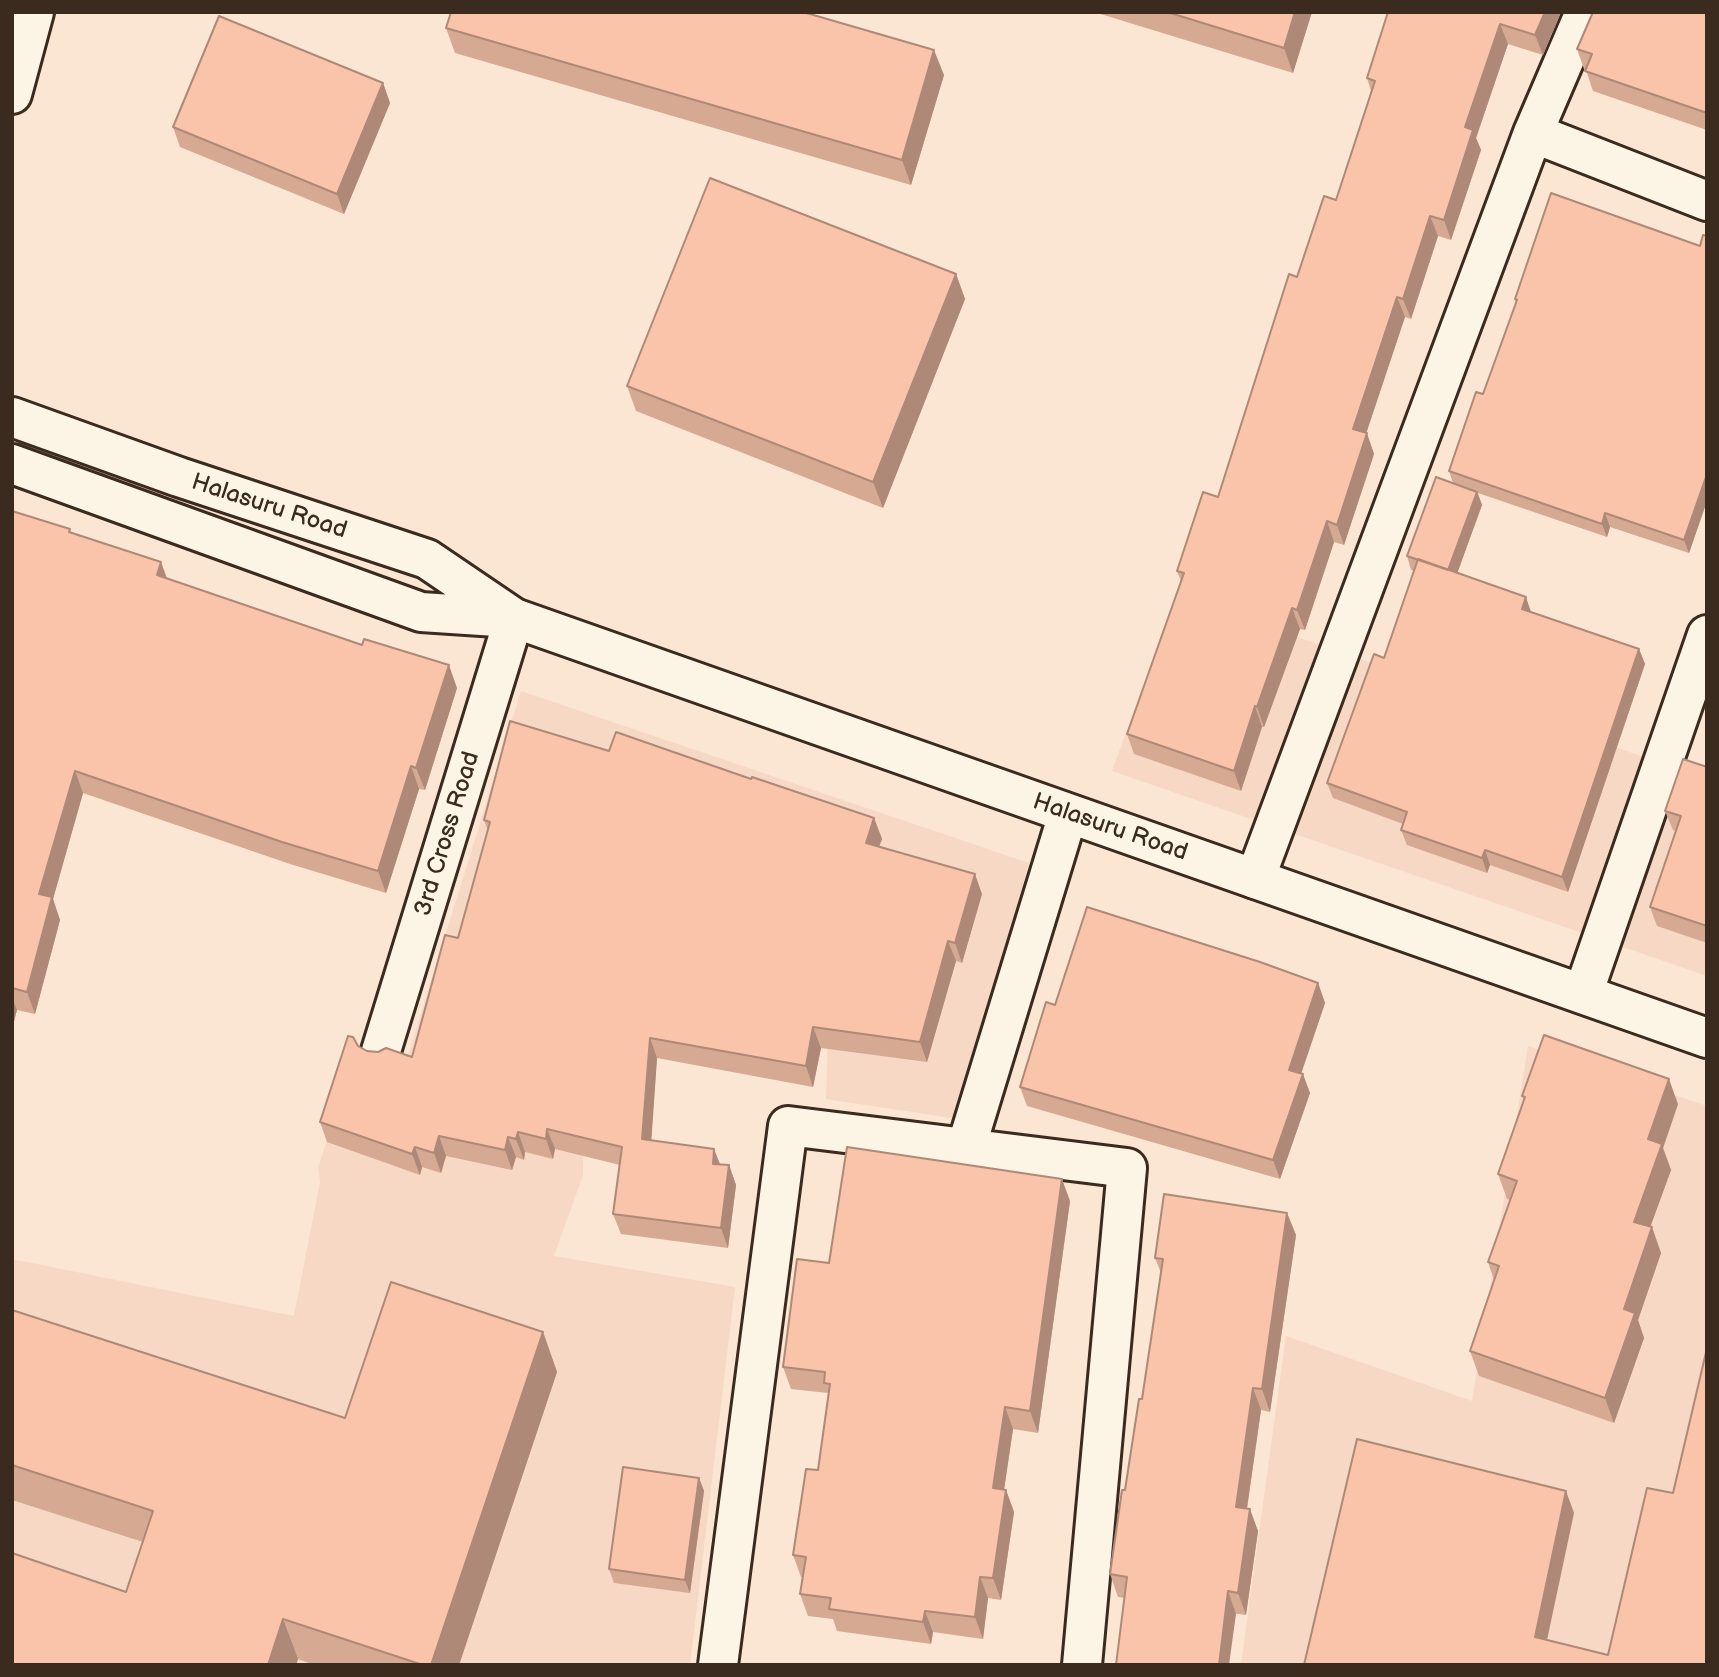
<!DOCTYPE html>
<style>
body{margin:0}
#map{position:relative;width:1719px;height:1677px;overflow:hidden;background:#fbe6d3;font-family:"Balsamiq Sans",sans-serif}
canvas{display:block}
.frame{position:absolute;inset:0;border:14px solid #3b2a1e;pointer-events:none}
</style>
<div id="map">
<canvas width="1719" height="1677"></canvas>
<div class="frame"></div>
</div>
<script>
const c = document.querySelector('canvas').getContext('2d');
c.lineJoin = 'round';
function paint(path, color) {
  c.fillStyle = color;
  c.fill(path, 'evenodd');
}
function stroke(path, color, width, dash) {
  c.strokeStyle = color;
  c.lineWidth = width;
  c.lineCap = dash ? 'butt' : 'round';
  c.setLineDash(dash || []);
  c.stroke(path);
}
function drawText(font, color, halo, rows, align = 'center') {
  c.font = font + ' "Balsamiq Sans",sans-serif';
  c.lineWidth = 5;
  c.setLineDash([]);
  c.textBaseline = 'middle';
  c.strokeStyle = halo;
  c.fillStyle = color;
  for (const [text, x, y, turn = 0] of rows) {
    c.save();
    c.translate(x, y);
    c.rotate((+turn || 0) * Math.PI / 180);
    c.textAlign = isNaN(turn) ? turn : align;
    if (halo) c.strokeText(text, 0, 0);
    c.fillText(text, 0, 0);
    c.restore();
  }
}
paint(new Path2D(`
 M 1176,595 L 1707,779 L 1707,976 L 1112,771 Z
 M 521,691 L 1029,863 L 958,1119 L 826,1099 L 829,1009 L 585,935 L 583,1175 L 554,1256 L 735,1287 L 690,1665 L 12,1665 L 12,1259 L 294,1316 L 320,1182 L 318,1168 L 358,1044 L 406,1062 Z
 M 1528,1046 L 1707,1106 L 1707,1665 L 1241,1665 L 1286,1336 L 1472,1401 Z`), '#f6d8c4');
const minor = new Path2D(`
 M 1533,133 L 1707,201
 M 1255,879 L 1533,133 L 1585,12
 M 1583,994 L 1707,635
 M 381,1051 L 514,618
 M 966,1148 L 1068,814
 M 718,1665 L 788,1126 L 1127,1168 L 1082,1665`);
const tertiary = new Path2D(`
 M 12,417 L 179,477 L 427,559 L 514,618 L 1707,1038
 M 12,464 L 421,612 L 512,618`);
const secondary = new Path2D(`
 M 12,94 L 34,12`);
stroke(minor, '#3b2a1e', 44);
stroke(tertiary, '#3b2a1e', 44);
stroke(secondary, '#3b2a1e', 44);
stroke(minor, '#fcf5e5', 38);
stroke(tertiary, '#fcf5e5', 38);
stroke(secondary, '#fcf5e5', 38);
paint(new Path2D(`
 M 1094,12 L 1312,12 L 1293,73 Z
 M 1388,12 L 1561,12 L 1543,55 L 1508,44 L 1476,138 L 1481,150 L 1451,240 L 1438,236 L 1411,319 L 1405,317 L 1366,433 L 1374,454 L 1344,545 L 1334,542 L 1305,630 L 1300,629 L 1264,727 L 1262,727 L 1241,791 L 1134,754 L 1127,734 L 1181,581 L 1177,571 L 1218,497 L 1297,277 L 1336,200 L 1371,91 L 1367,78 Z
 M 1707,12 L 1707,130 L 1593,91 L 1586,70 L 1584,69 L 1577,49 Z
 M 446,28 L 944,75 L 911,185 L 455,53 Z
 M 383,83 L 390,103 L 344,214 L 180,147 L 173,127 Z
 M 1707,236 L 1707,501 L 1689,553 L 1610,527 L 1607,537 L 1478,493 L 1482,505 L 1457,573 L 1531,612 L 1639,649 L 1645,664 L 1568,892 L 1490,865 L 1487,873 L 1407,845 L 1401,830 L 1403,824 L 1333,798 L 1327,783 L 1384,658 L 1414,571 L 1411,570 L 1407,556 L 1453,483 L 1449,471 L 1483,394 L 1516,303 L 1515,299 L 1700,246 Z
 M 956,274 L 965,299 L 883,508 L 636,411 L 627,386 Z
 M 12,511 L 70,529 L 71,532 L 167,578 L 457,688 L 425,790 L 419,789 L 386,893 L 290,864 L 83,793 L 53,899 L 60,920 L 35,1014 L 17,1010 L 12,1029 Z
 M 609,751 L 751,779 L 874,818 L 882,839 L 879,847 L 982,894 L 962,963 L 956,961 L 927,1062 L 821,1048 L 813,1087 L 657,1058 L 651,1141 L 720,1164 L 729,1165 L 736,1185 L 728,1248 L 621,1234 L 613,1214 L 620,1165 L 555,1149 L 553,1159 L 525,1152 L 524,1160 L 516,1157 L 512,1170 L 446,1156 L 441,1173 L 422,1167 L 420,1175 L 327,1142 L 320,1122 L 358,1046 L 367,1051 L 412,1057 L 458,938 L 488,831 L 484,820 Z
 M 1707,767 L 1707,943 L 1657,926 L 1650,907 L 1676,831 L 1673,830 L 1665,811 Z
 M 1318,983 L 1325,1003 L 1301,1073 L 1310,1093 L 1280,1179 L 1027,1106 L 1020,1087 L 1055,1005 Z
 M 1522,1096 L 1678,1104 L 1663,1148 L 1671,1170 L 1650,1227 L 1661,1253 L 1638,1320 L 1644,1338 L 1614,1423 L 1479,1376 L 1470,1351 L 1494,1280 L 1488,1262 L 1510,1200 L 1507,1199 L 1498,1174 L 1524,1101 Z
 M 1070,1201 L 1038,1433 L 1013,1429 L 1004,1490 L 1006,1490 L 1014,1512 L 1001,1600 L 988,1598 L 983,1639 L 933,1632 L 931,1644 L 837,1631 L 833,1619 L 808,1616 L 800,1594 L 802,1577 L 801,1577 L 793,1555 L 818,1470 L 828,1394 L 828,1393 L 791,1389 L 783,1367 L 829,1263 Z
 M 1287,1213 L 1296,1235 L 1270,1412 L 1261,1410 L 1247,1508 L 1258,1531 L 1246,1615 L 1118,1597 L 1110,1574 L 1142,1399 L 1161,1273 L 1155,1258 Z
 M 12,1310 L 345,1418 L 543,1332 L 557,1372 L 459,1665 L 315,1665 L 298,1659 L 296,1665 L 12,1665 L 126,1592 L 143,1542 L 12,1500 Z
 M 699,1478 L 704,1491 L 690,1593 L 614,1583 L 609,1569 Z`), '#d6a992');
paint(new Path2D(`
 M 1295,12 L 1312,12 L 1293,73 L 1284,48 Z
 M 1545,12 L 1561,12 L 1543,55 L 1535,35 Z
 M 1500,24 L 1508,44 L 1476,138 L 1481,150 L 1451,240 L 1444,220 L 1465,127 Z
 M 934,50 L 944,75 L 911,185 L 902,160 Z
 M 383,83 L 390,103 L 344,214 L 337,194 Z
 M 1430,216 L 1438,236 L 1411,319 L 1403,299 Z
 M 956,274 L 965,299 L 883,508 L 873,482 Z
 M 1397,297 L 1405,317 L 1361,449 L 1353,429 Z
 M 1367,433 L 1374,454 L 1344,545 L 1337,525 Z
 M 1707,474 L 1707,501 L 1689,553 L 1684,540 Z
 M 1477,492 L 1482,505 L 1453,585 L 1448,571 Z
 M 1605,513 L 1610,527 L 1607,537 L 1602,524 Z
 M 1327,521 L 1334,542 L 1305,630 L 1297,610 Z
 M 161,562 L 169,584 L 157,575 Z
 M 1526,597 L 1531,612 L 1522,609 Z
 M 1292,608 L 1300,629 L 1264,727 L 1257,707 Z
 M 1639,649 L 1645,664 L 1568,892 L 1562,877 Z
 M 449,665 L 457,688 L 425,790 L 416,768 Z
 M 1255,706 L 1262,727 L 1241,791 L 1234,771 Z
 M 411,766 L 419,789 L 386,893 L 378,871 Z
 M 75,771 L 83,793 L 53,899 L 60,920 L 35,1014 L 27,992 L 39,894 Z
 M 874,818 L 882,839 L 873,863 L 866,843 Z
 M 1485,850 L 1490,865 L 1487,873 L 1482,858 Z
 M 975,874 L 982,894 L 962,963 L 955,943 Z
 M 948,941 L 956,961 L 927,1062 L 920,1042 Z
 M 1318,983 L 1325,1003 L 1296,1089 L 1289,1070 Z
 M 12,997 L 17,1010 L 12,1029 Z
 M 813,1027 L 821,1048 L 813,1087 L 806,1066 Z
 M 650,1038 L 657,1058 L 650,1160 L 642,1139 Z
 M 1303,1074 L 1310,1093 L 1280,1179 L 1273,1160 Z
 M 1669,1079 L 1678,1104 L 1663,1148 L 1671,1170 L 1643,1247 L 1634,1222 L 1648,1139 Z
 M 547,1129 L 555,1149 L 553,1159 L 546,1139 Z
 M 518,1132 L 525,1152 L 524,1160 L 516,1139 Z
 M 439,1136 L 446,1156 L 441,1173 L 434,1153 Z
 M 508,1137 L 516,1157 L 512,1170 L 505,1150 Z
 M 415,1147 L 422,1167 L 420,1175 L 412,1154 Z
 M 714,1149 L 722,1169 L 713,1164 Z
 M 729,1165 L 736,1185 L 728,1248 L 721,1228 Z
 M 1062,1179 L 1070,1201 L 1038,1433 L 1030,1411 Z
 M 1287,1213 L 1296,1235 L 1270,1412 L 1262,1389 Z
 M 1652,1227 L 1661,1253 L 1638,1320 L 1644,1338 L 1614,1423 L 1605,1398 L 1624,1309 Z
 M 543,1332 L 557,1372 L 459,1665 L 431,1665 Z
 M 1253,1388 L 1261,1410 L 1244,1529 L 1236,1507 Z
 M 1005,1407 L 1013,1429 L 1001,1510 L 993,1488 Z
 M 699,1478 L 704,1491 L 690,1593 L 685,1580 Z
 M 1006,1490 L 1014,1512 L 1001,1600 L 993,1578 Z
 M 1566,1491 L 1574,1513 L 1543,1659 L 1535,1637 Z
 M 1250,1509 L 1258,1531 L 1246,1615 L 1238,1593 Z
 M 980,1577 L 988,1598 L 983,1639 L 975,1617 Z
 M 1228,1591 L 1236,1614 L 1229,1665 L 1219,1665 Z
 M 925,1611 L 933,1632 L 931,1644 L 923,1622 Z
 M 283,1619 L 298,1659 L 296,1665 L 268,1665 Z`), '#ae8977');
const building = new Path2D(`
 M 451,12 L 803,12 L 934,50 L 902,160 L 446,28 Z
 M 1167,12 L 1295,12 L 1284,48 Z
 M 1388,12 L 1545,12 L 1535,35 L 1500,24 L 1465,127 L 1473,130 L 1444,220 L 1430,216 L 1403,299 L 1397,297 L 1353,429 L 1367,433 L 1337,525 L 1327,521 L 1297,610 L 1292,608 L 1257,707 L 1255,706 L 1234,771 L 1127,734 L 1184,573 L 1177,571 L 1203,492 L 1218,497 L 1289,274 L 1297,277 L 1324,196 L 1336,200 L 1375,81 L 1367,78 Z
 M 1593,12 L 1707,12 L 1707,113 L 1585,71 L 1592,54 L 1577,49 Z
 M 219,16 L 383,83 L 337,194 L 173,127 Z
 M 710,178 L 956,274 L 873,482 L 627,386 Z
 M 1551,193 L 1700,246 L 1703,235 L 1707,236 L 1707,474 L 1684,540 L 1605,513 L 1602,524 L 1449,471 L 1476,392 L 1483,394 L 1517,300 L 1515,299 Z
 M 1436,477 L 1477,492 L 1448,570 L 1407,556 Z
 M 12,511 L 70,529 L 69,532 L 161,562 L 157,575 L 362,645 L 364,639 L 449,665 L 416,768 L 411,766 L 378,871 L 282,842 L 75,771 L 39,894 L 52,897 L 27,992 L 12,988 Z
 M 1418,559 L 1526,597 L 1522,609 L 1639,649 L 1562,877 L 1485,850 L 1482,858 L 1401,830 L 1407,812 L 1327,783 L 1374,654 L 1384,658 Z
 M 510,721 L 609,751 L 616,732 L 751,779 L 752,777 L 874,818 L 866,843 L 975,874 L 955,943 L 948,941 L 920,1042 L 813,1027 L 806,1066 L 650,1038 L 642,1139 L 714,1149 L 713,1164 L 729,1165 L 721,1228 L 613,1214 L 622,1147 L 547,1129 L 546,1139 L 518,1132 L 516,1139 L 508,1137 L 505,1150 L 439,1136 L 434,1153 L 415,1147 L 412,1154 L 320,1122 L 348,1036 L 353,1037 L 358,1046 L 367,1051 L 378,1052 L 386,1048 L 412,1057 L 445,935 L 458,938 L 490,822 L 484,820 Z
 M 1683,759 L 1707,767 L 1707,926 L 1650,907 L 1681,816 L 1665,811 Z
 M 1087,907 L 1260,962 L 1318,983 L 1289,1070 L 1303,1074 L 1273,1160 L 1020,1087 L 1046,1002 L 1055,1005 Z
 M 1544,1035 L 1669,1079 L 1648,1139 L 1662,1144 L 1634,1222 L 1652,1227 L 1624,1309 L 1635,1313 L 1605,1398 L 1470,1351 L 1499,1266 L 1488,1262 L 1517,1181 L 1498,1174 L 1525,1097 L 1522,1096 Z
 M 847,1147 L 1062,1179 L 1030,1411 L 1005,1407 L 993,1488 L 1006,1490 L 993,1578 L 980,1577 L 975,1617 L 925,1611 L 923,1622 L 829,1609 L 831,1598 L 800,1594 L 806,1557 L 793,1555 L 806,1469 L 818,1470 L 830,1384 L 824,1383 L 825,1372 L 783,1367 L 797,1259 L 829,1263 Z
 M 1164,1194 L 1287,1213 L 1262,1389 L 1253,1388 L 1236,1507 L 1250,1509 L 1238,1593 L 1228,1591 L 1219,1665 L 1116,1665 L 1127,1577 L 1110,1574 L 1122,1490 L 1125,1490 L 1139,1399 L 1142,1399 L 1163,1259 L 1155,1258 Z
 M 391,1282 L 543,1332 L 431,1665 L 423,1665 L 283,1619 L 268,1665 L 12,1665 L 12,1553 L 126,1592 L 153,1511 L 12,1465 L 12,1310 L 345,1418 Z
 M 1707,1348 L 1707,1665 L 1304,1665 L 1357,1439 L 1566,1491 L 1535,1637 L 1608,1655 L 1647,1488 L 1673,1493 Z
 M 623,1467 L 699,1478 L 685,1580 L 609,1569 Z`);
paint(building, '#f9c4aa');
stroke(building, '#ae8977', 2);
drawText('24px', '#3b2a1e', '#fcf5e5', [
 ["Halasuru Road",269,507,18],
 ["Halasuru Road",1110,828,19],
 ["3rd Cross Road",448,834,-73]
]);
</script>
